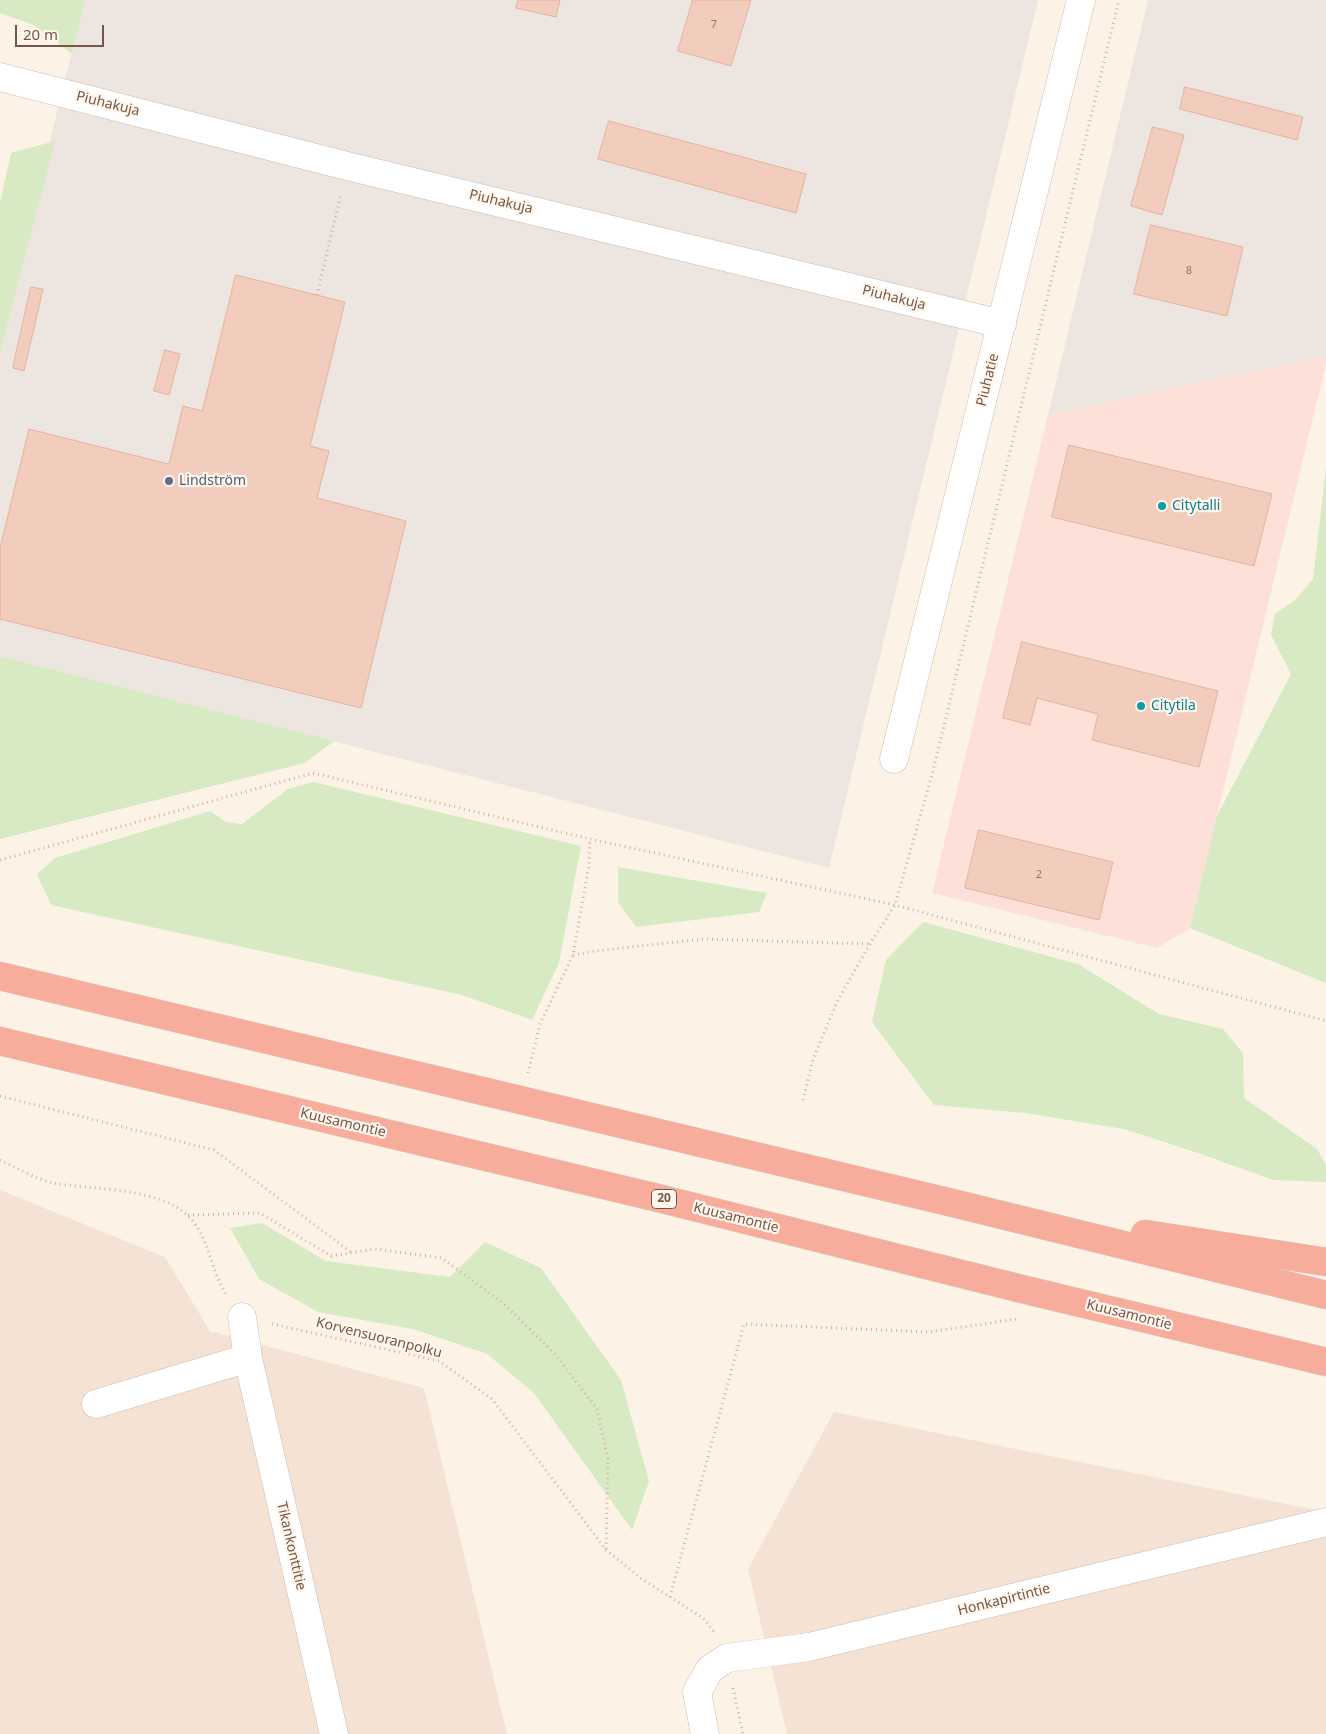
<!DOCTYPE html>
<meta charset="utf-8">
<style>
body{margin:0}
#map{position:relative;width:1326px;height:1734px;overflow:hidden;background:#fdf2e6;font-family:"Noto Sans",sans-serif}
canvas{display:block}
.scale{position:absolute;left:15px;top:25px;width:89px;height:22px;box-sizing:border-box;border:2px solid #76564a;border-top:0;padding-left:6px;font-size:15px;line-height:18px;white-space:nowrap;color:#76564a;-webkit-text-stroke:4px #fff6ec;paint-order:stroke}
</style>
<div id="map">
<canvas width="1326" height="1734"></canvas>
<div class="scale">20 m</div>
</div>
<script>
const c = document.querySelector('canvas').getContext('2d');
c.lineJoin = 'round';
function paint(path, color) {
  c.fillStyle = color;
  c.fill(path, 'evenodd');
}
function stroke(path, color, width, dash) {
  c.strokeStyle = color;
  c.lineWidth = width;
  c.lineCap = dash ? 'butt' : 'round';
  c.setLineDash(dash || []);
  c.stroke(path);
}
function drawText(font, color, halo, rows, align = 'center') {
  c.font = font + ' "Noto Sans",sans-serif';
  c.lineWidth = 4.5;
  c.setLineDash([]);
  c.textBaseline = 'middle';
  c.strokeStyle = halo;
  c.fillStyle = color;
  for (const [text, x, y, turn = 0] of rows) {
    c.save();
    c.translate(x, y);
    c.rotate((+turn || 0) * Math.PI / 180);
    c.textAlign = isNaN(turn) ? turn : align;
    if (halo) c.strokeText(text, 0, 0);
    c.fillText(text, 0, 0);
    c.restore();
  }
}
paint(new Path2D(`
 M 0,1190 L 165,1257 L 210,1331 L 424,1388 L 507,1734 L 0,1734 Z
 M 834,1412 L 1326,1512 L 1326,1734 L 787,1734 L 748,1569 Z`), '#f4e3d4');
paint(new Path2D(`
 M 1326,356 L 1326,364 L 1190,928 L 1157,948 L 932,893 L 1048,415 Z`), '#fde1d9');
paint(new Path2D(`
 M 85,0 L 1038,0 L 829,868 L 0,656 L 0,340 Z
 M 1148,0 L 1326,0 L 1326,356 L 1048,415 Z`), '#ede5e0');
paint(new Path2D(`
 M 0,0 L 85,0 L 72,54 L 34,25 L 0,13 Z
 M 55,141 L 0,352 L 0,203 L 11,153 Z
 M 1326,468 L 1326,983 L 1190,928 L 1217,816 L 1291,674 L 1271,635 L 1275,614 L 1295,600 L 1313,579 Z
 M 0,656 L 334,741 L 305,763 L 0,839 Z
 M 313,782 L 581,846 L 559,963 L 532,1020 L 462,995 L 51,905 L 37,874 L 55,858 L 210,811 L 226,822 L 242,824 L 288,789 Z
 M 618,867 L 767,893 L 759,912 L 636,927 L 618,902 Z
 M 923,922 L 1078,964 L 1159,1014 L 1223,1029 L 1243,1053 L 1244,1098 L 1317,1149 L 1326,1165 L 1326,1182 L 1273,1180 L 1204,1155 L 1124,1129 L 1025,1113 L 934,1105 L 872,1022 L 886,960 Z
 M 262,1223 L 326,1261 L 450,1277 L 485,1242 L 541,1268 L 621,1380 L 649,1481 L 632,1530 L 534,1393 L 487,1354 L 413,1329 L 318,1312 L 259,1279 L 230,1228 Z`), '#d7eac4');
const building = new Path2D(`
 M 518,0 L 560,0 L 556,17 L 516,8 Z
 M 693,0 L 751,0 L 731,66 L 678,51 Z
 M 1185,87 L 1303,117 L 1297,140 L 1180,109 Z
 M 609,121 L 806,174 L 796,213 L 598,159 Z
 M 1153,127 L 1184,135 L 1162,215 L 1131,206 Z
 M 1151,225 L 1243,247 L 1227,316 L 1134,294 Z
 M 236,275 L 345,302 L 310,446 L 329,451 L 317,498 L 406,521 L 361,708 L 0,619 L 0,548 L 29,429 L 169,464 L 183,406 L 202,411 Z
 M 31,287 L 43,289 L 24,371 L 13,368 Z
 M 165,350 L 180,354 L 169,395 L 154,391 Z
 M 1069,445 L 1272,494 L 1254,566 L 1052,517 Z
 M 1022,642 L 1218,691 L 1199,767 L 1092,740 L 1098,714 L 1037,698 L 1030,725 L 1003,718 Z
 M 979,830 L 1113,862 L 1099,920 L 965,888 Z`);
paint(building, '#f2cdbd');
stroke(building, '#e5b29d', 1);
const street = new Path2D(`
 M 0,77 L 347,166 L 1002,324
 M 894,759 L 1081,0
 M 242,1317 L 248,1358 L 334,1734
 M 96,1404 L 248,1358
 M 705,1734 L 697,1692 L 710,1669 L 727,1658 L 809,1647 L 1326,1522`);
const highway = new Path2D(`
 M 0,976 L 957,1204 L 1326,1295
 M 0,1041 L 658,1198 L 1026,1290 L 1326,1362
 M 1145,1234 L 1326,1262`);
stroke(street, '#d0baae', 29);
stroke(highway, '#d9d0cc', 29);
stroke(new Path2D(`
 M 317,295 L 341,194
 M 0,860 L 313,773 L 590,839 L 895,905 L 1326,1021
 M 573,955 L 595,951 L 704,939 L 870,944
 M 528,1073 L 540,1024 L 573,955 L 589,865 L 590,839
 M 0,1096 L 214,1150 L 351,1252
 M 803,1100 L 813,1059 L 838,1000 L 870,944 L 895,905 L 933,771 L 1119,0
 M 0,1160 C 15,1167 38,1180 53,1183 C 92,1190 159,1187 188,1216 C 210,1237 210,1270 226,1294
 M 188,1215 L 260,1213 L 331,1256 L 375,1249 L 442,1258 L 503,1303 L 555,1354 L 597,1409 L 608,1459 L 606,1550
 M 272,1324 L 439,1361 L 492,1399 L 606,1550 L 642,1579 L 703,1618 L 715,1633
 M 670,1597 L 744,1324 L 929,1332 L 1017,1319
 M 733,1688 L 743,1734`), '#d7b0a0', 3, [1, 4]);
stroke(street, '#fff', 28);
stroke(highway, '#f7ac9c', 28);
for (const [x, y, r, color] of [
 [169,481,5,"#5c6f8a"],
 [1162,506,5,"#0f9aa8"],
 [1141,706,5,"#0f9aa8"]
]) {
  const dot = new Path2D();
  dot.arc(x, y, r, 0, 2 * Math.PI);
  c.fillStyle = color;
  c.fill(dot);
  stroke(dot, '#fff6ec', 2);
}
drawText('11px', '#957467', null, [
 ["7",714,25],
 ["8",1189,271],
 ["2",1039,875]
]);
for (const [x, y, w] of [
 [664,1199,25]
]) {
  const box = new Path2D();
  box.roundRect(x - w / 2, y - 9.5, w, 19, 4);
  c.fillStyle = '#fff6ec';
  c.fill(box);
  stroke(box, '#76564a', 1);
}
drawText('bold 12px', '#76564a', null, [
 ["20",664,1199]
]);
drawText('14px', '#76564a', '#fff6ec', [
 ["Piuhakuja",108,104,14],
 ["Piuhakuja",501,202,13],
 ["Piuhakuja",894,298,14],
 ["Piuhatie",988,380,-76],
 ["Kuusamontie",343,1123,13],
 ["Kuusamontie",736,1218,14],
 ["Kuusamontie",1129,1315,14],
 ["Korvensuoranpolku",379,1338,14],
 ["Tikankonttitie",291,1546,77],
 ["Honkapirtintie",1004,1600,-14]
]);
drawText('14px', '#4e5e75', '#fff6ec', [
 ["Lindström",179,481]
], 'left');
drawText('14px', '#0d838f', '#fff6ec', [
 ["Citytalli",1172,506],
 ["Citytila",1151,706]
], 'left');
</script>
